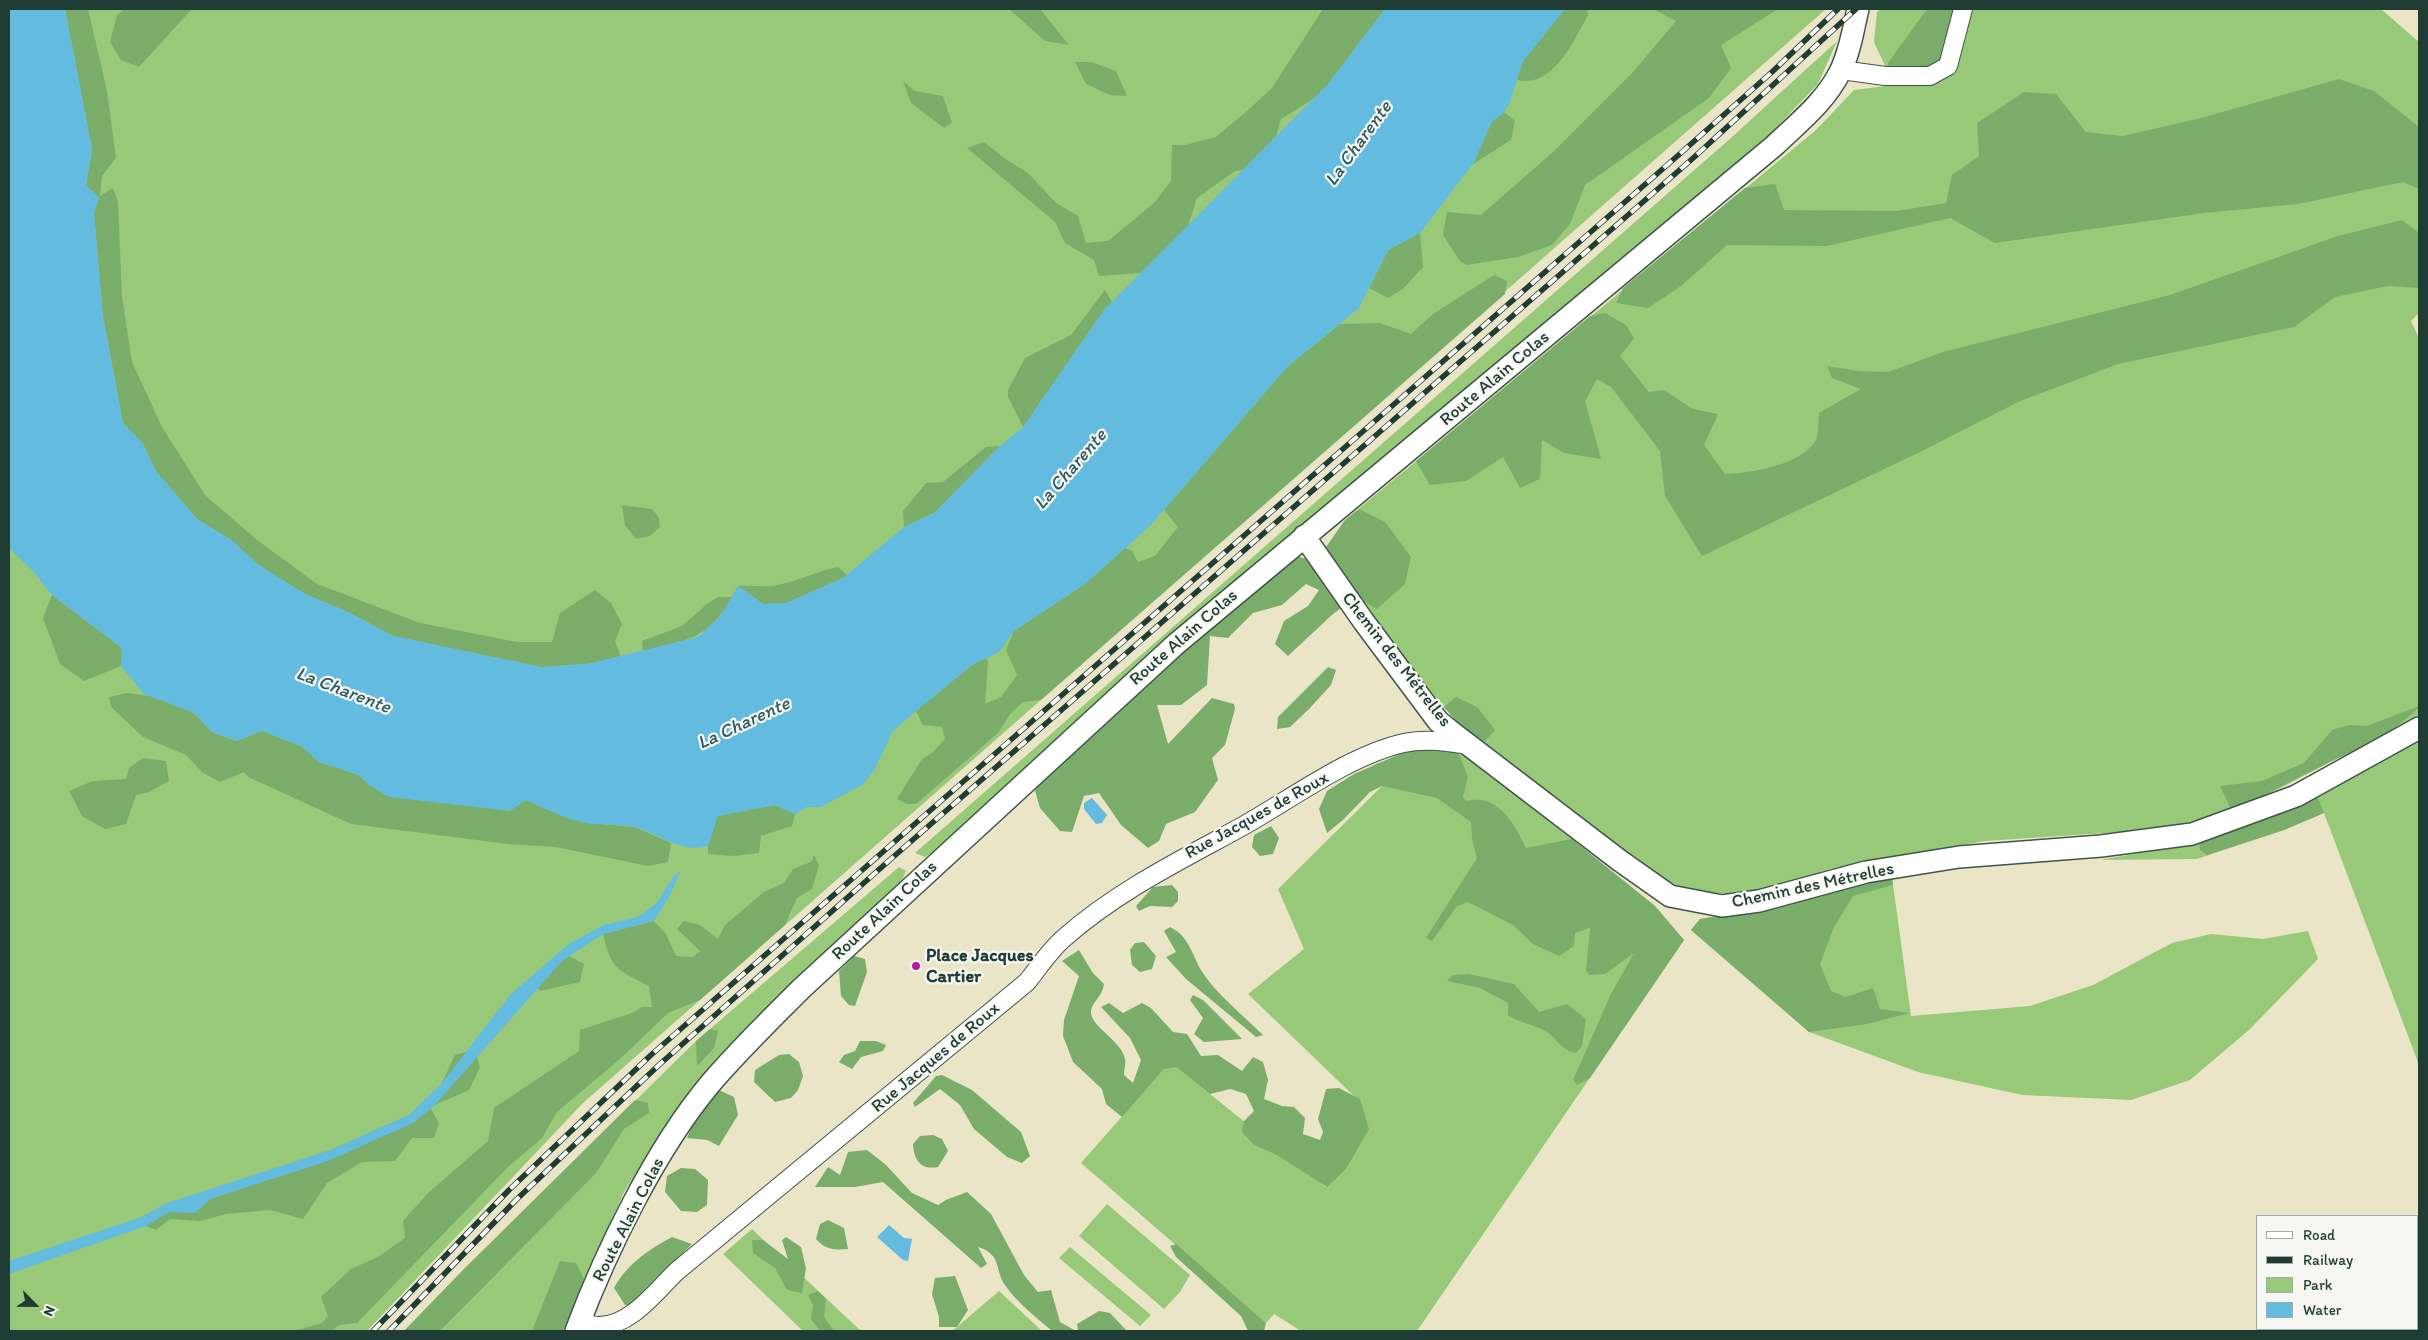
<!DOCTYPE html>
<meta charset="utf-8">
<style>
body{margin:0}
#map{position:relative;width:2428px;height:1340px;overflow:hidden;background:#ebe5c7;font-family:Itim,sans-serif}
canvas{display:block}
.frame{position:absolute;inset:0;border:10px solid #1f3d34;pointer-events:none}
.legend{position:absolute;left:2256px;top:1215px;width:162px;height:115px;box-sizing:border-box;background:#f6f6f2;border:1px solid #a0aca6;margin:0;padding:6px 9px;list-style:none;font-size:15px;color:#1f3d34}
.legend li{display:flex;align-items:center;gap:10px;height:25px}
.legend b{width:25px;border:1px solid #a0aca6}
.north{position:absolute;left:10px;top:1280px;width:50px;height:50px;-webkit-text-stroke:4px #f6f6f2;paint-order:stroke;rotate:113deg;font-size:14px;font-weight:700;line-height:20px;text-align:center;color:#1f3d34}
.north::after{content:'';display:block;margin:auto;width:18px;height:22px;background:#1f3d34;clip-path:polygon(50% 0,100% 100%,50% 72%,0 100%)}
</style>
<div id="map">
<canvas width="2428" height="1340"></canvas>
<div class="frame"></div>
<ul class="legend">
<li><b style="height:6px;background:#fff"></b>Road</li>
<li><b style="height:6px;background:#1f3d34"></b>Railway</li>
<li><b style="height:14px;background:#98c979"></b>Park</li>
<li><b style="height:14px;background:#63bbe0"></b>Water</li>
</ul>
<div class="north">N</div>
</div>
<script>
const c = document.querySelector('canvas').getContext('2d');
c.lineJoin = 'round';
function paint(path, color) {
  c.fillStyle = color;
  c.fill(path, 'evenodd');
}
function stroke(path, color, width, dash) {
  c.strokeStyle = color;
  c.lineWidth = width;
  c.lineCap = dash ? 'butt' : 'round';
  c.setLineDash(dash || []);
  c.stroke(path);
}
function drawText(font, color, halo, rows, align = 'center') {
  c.font = font + ' Itim,sans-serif';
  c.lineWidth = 4.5;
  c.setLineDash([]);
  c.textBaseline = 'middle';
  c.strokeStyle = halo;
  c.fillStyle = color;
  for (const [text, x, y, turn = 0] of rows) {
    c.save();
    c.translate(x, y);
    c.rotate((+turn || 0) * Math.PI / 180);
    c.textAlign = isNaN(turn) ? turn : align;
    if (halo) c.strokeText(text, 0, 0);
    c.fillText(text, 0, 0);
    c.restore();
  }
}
paint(new Path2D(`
 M 9,9 L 1826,9 L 583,1103 L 367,1331 L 9,1331 Z
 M 1880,9 L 2381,9 L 2419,42 L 2419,313 L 2411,321 L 2419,338 L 2419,719 L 2332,761 L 2244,807 L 2166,829 L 1985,841 L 1830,869 L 1759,893 L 1691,893 L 1662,878 L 1471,738 L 1399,655 L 1324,550 L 1345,520 L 1816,130 L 1854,90 L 1894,85 L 1874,42 L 1877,12 Z
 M 1837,41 L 1818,84 L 1767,137 L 1146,657 L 940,847 L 925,857 L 915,853 L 1732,137 Z
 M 2419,736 L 2419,1065 L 2324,813 L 2284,830 L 2197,859 L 2099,860 L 2193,844 L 2277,813 L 2317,796 Z
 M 1445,748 L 1470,758 L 1655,906 L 1684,940 L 1417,1331 L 1301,1331 L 1274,1314 L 1266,1323 L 1081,1163 L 1170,1062 L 1326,1187 L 1355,1097 L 1248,994 L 1304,949 L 1278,889 L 1382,786 L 1375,764 Z
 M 899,867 L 906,871 L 902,880 L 775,1001 L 713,1066 L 670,1118 L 624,1192 L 563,1331 L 404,1331 L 464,1269 L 696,1041 Z
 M 1892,877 L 1911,1016 L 2030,1006 L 2093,985 L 2172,943 L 2211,934 L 2263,939 L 2308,931 L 2318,959 L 2249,1030 L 2190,1080 L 2131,1100 L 2022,1095 L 1918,1072 L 1809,1032 L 1691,930 L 1700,919 L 1759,909 Z
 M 1107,1204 L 1190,1275 L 1180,1292 L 1164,1309 L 1079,1236 Z
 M 752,1229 L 861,1331 L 803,1331 L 723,1254 Z
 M 1070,1247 L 1151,1315 L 1140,1326 L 1059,1258 Z
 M 999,1291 L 1042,1331 L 952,1331 L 957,1327 Z`), '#98c979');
paint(new Path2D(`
 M 65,9 L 88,9 L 107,91 L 116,158 L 102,176 L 100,196 L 113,188 L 118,202 L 122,297 L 132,362 L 162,427 L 205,495 L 257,540 L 317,584 L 420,623 L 517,642 L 552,642 L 560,613 L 595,590 L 611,603 L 622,624 L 615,641 L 621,657 L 587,664 L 541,667 L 393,636 L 348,612 L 305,594 L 257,564 L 233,541 L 197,519 L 156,471 L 143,444 L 123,423 L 103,316 L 94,214 L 99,197 L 86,186 L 92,149 Z
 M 125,9 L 192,9 L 139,67 L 121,60 L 110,42 L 117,15 Z
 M 1009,9 L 1040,9 L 1069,45 L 1045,41 Z
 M 1323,9 L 1385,9 L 1328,84 L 1313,99 L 1281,119 L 1276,136 L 1243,170 L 1235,171 L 1197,198 L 1188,226 L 1141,273 L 1099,276 L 1094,260 L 1065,243 L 1055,222 L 967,148 L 984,142 L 1004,158 L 1028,173 L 1056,203 L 1078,216 L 1086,243 L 1108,241 L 1155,202 L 1171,181 L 1172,145 L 1185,145 L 1216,137 L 1247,111 L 1272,88 Z
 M 1565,9 L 1587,9 L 1588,15 C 1574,40 1553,89 1517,80 L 1523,61 Z
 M 1653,9 L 1778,9 L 1721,45 L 1731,68 L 1709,98 L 1585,185 L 1570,224 L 1552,245 L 1518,257 L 1466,265 L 1460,261 L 1443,235 L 1447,212 L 1481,215 L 1553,152 L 1633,72 L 1676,21 Z
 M 1927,9 L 1961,9 L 1948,66 L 1894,85 L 1888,63 Z
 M 1075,62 L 1091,62 L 1116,71 L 1127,96 L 1110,95 L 1086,84 Z
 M 2339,79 L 2374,91 L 2419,127 L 2419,189 L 2403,182 L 2298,204 L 2204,213 L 1995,243 L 1950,218 L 1827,246 L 1727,245 L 1681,286 L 1648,308 L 1616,303 L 1623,288 L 1745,188 L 1775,184 L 1784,210 L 1897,211 L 1946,203 L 1952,175 L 1979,156 L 1977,123 L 2024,92 L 2056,94 L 2086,132 L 2123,136 L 2201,118 Z
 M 903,81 L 915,91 L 943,96 L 952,123 L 944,128 L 911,103 Z
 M 1504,112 L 1515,121 L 1511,140 L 1473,164 L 1492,121 Z
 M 2402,220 L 2419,233 L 2419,288 L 2388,286 L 2335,297 L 2294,327 L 2118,364 L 2018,402 L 1922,451 L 1702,556 L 1665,496 L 1660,451 L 1611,387 L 1597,379 L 1585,401 L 1601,459 L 1564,453 L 1542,440 L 1540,479 L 1520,488 L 1503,457 L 1466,481 L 1430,485 L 1416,461 L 1590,316 L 1605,313 L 1626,325 L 1634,338 L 1620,356 L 1649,392 L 1664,390 L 1693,409 L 1718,414 L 1704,445 L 1725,474 C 1751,473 1802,465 1816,440 C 1819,434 1818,421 1819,413 L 1861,389 L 1832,378 L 1827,366 L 1859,371 L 1888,372 L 1943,352 L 2170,295 L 2338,236 Z
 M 1420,233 L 1423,267 L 1403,289 L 1388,298 L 1369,288 L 1388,250 Z
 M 1494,275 L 1507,281 L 1505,294 L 1041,700 L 1023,702 L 1010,714 L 998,733 L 916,804 L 907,804 L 897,799 L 922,759 L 932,753 L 945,739 L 942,727 L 923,725 L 916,711 L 972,665 L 986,657 L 988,662 L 985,704 L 1001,697 L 1017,675 L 1006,650 L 1014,631 L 1085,584 L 1125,548 L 1132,551 L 1138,562 L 1155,556 L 1178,527 L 1164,510 L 1287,367 L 1340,324 L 1380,323 L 1411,334 L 1433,314 Z
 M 1105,290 L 1112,302 L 1104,310 L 1023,427 L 1008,397 L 1008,390 L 1025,358 L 1071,335 Z
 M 1000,446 L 934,513 L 904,527 L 903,511 L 926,483 L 943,482 L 986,447 Z
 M 622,505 L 652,509 L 659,518 L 660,527 L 650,536 L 636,539 L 625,525 Z
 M 1359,509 L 1385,522 L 1411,557 L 1405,584 L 1377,609 L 1358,598 L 1324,550 L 1345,520 Z
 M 1296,556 L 1314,561 L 1348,603 L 1333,614 L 1288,656 L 1275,644 L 1284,621 L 1308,606 L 1319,590 L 1306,584 L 1282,605 L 1253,613 L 1228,638 L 1210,636 L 1207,685 L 1181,705 L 1157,705 L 1168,744 L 1212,698 L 1234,704 L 1235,709 L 1225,745 L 1212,758 L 1218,780 L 1195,812 L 1166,824 L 1159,841 L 1148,848 L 1121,825 L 1099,793 L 1084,796 L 1072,832 L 1060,831 L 1040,808 L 1035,791 L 1049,766 L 1135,685 L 1146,657 Z
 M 838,567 L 847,575 L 843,578 L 786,603 L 763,604 L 738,586 C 751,585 765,588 777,585 C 799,581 817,571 838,567 Z
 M 52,595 L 122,648 L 121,666 L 84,681 L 60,664 L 43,618 Z
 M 718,597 L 732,597 C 707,641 688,639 643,651 L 642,641 L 682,626 L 707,604 Z
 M 1328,667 L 1336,670 L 1331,685 L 1309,709 L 1290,727 L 1277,729 L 1278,717 Z
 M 127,693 L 158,697 L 194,713 L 212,732 L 236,741 L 262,731 L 301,746 L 319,762 L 359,775 L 369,785 L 526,800 L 567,818 L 590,823 L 635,827 L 671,843 L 668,862 L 648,866 L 556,847 L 508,844 L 351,824 L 248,777 L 244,772 L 220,782 L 203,773 L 186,755 L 143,737 L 111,707 L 109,697 Z
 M 1456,697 L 1477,707 L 1495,730 L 1485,741 L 1471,738 L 1444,707 Z
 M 2419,706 L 2419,708 L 2381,739 L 2332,761 L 2232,811 L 2220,786 L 2262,781 L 2304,763 L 2332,730 L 2348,725 L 2367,726 Z
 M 1445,748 L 1459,754 L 1468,777 L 1463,797 L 1466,801 C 1498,793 1514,823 1526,848 L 1572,839 L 1655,906 L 1684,940 L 1590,1078 L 1577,1085 L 1573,1080 L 1611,994 L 1634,953 L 1605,974 L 1590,975 L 1586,971 L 1590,928 L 1575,933 L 1574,946 L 1559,956 L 1533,944 L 1513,925 L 1468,902 L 1457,906 L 1432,941 L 1426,938 L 1477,858 L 1472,839 L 1471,822 L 1437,798 L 1382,786 L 1370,792 L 1343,820 L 1327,833 L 1319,809 L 1327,791 L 1354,774 L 1409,750 Z
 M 143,758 L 166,761 L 169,781 L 149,792 L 136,795 L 126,824 L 105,829 L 82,816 L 69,791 L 93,781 L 126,779 L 129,768 Z
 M 2317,796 L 2324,813 L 2284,830 L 2207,855 L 2200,850 L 2199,842 Z
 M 775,805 L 795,814 L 792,826 L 761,836 L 759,853 L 733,856 L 708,854 L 708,846 L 717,816 Z
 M 1271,826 L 1279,838 L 1273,854 L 1260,856 L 1252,847 L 1254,835 Z
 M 814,855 L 819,865 L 812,889 L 797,898 L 785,925 L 700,1000 L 668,1013 L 620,1059 L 557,1112 L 542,1138 L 508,1167 L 357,1323 L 339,1325 L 332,1331 L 294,1331 L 322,1323 L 328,1316 L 321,1297 L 351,1269 L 378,1257 L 405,1238 L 403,1221 L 428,1193 L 488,1141 L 494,1108 L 579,1051 L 580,1030 L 632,1013 L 642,1007 L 652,1007 L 649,986 C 618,970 611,970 603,934 L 654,921 L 666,934 L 676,956 L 693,957 L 700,951 L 677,929 L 684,921 L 700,925 L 718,939 L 725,925 L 764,892 L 784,883 L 793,869 L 811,862 Z
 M 1892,877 L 1893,885 L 1853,896 L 1834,927 L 1820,964 L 1831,991 L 1846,997 L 1873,988 L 1880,1009 L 1910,1013 L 1867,1024 L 1809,1032 L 1691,930 L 1700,919 L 1759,909 Z
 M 1172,885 L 1178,892 L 1178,901 L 1172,907 L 1150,906 L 1139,911 L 1136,906 L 1153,887 Z
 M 1170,927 C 1188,935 1192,954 1201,970 C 1215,993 1244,1016 1263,1035 L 1256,1037 L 1186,979 L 1166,957 L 1176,952 L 1164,931 Z
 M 1144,942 L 1156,956 L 1152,969 L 1140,972 L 1132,965 L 1130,950 L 1135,943 Z
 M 1079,950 L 1093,973 L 1104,984 C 1102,998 1092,1001 1091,1012 C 1091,1027 1122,1041 1125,1059 C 1126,1064 1124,1071 1124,1075 L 1133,1083 L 1141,1060 L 1130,1038 L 1101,1007 L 1109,1003 L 1123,1013 L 1142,1003 L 1151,1008 L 1173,1032 L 1187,1034 L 1201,1056 L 1218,1055 L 1242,1071 L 1253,1057 L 1263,1062 L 1268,1080 L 1264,1099 L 1282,1106 L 1294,1107 L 1305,1118 L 1303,1134 L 1320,1140 L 1323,1132 L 1318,1119 L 1326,1089 L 1339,1088 L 1360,1099 L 1369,1129 L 1346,1169 L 1327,1187 L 1277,1155 L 1254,1145 L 1242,1132 L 1244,1121 L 1254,1111 L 1246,1094 L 1230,1089 L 1210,1094 L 1176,1067 L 1164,1069 L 1122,1117 L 1106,1104 L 1102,1089 L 1073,1062 L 1063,1036 L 1064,1020 L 1079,976 L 1062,961 Z
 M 569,956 L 584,964 L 580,982 L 540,991 L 532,982 L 538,971 Z
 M 854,956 L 865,959 L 867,972 L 855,1006 L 849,1005 L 841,996 L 839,971 Z
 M 1469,974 L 1514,984 L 1539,1012 L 1567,1004 L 1586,1019 L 1582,1046 L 1576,1053 C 1561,1051 1556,1036 1544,1030 C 1531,1024 1520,1023 1508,1015 L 1508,1003 L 1480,988 L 1447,981 L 1453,975 Z
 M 1193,995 L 1203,1000 L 1242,1039 L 1204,1042 L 1194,1034 L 1203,1018 L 1190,1000 Z
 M 710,1029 L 718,1031 L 714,1048 L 697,1066 L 696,1041 Z
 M 860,1041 L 876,1041 L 886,1045 L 883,1051 L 861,1057 L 852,1069 L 839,1062 L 844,1055 L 855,1051 Z
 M 466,1052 L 477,1057 L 480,1067 L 469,1090 L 435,1105 L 435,1098 L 455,1055 Z
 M 789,1054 L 799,1062 L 803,1076 L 798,1090 L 791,1098 L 775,1102 L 754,1082 L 755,1070 L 779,1055 Z
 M 942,1075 L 972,1090 L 1021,1132 L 1030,1156 L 1022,1163 L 1007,1157 L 974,1129 L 960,1105 L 940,1089 L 915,1107 L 913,1103 L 936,1076 Z
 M 719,1090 L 734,1097 L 738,1115 L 719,1146 L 707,1140 L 687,1138 L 699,1108 Z
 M 635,1100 L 648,1103 L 649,1113 L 624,1129 L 596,1173 L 440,1331 L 404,1331 L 464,1269 Z
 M 431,1109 L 439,1123 L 434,1138 L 412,1138 L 395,1161 L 362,1162 L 327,1183 L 303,1219 L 270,1210 L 226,1214 L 200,1221 L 170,1219 L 156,1230 L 146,1226 L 142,1217 L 167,1203 L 195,1213 L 210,1199 L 238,1190 L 252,1176 L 331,1150 L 409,1115 Z
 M 933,1135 L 942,1139 L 948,1151 L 938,1167 C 921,1170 914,1161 913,1144 L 920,1136 Z
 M 867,1150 L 885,1164 L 912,1193 L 938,1205 L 946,1200 L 967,1192 L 991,1214 L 1024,1275 L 1038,1292 L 1051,1290 L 1060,1322 L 1076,1331 L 1052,1331 C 1036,1317 1017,1303 1005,1285 C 994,1270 1003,1255 978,1247 L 987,1264 L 981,1268 L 883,1182 L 855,1187 L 815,1187 L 828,1167 L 840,1175 L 848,1152 Z
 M 681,1168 L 695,1169 L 708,1180 L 707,1205 L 697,1212 L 681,1211 L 665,1192 L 667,1176 Z
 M 828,1220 L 844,1228 L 848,1249 C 833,1250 826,1250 816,1239 L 820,1224 Z
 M 672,1237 L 692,1244 L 672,1264 L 648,1307 L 625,1305 L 614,1288 C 627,1264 648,1250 672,1237 Z
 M 786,1237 L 801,1247 L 806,1268 L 802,1293 L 787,1290 L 775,1268 L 753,1253 L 752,1240 L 763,1240 L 788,1259 L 782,1240 Z
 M 1176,1244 L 1266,1323 L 1264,1331 L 1248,1331 L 1241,1316 L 1176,1257 L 1170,1246 Z
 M 560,1261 L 576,1263 L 585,1281 L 563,1331 L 532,1331 Z
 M 955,1276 L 968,1310 L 957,1327 L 939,1327 L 939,1317 L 932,1294 L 935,1278 Z
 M 818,1291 L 826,1299 L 824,1317 L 834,1331 L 820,1331 L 811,1319 L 813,1305 L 808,1295 Z
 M 1099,1311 L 1110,1313 L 1127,1331 L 1078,1331 L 1077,1324 Z`), '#7aad69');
paint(new Path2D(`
 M 9,9 L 65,9 L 92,149 L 86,186 L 99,197 L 94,214 L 103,316 L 123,423 L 143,444 L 156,471 L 197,519 L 233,541 L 257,564 L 305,594 L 348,612 L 393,636 L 541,667 L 587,664 L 698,637 L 721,615 L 738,586 L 763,604 L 786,603 L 843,578 L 904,527 L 934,513 L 1000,446 L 1023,427 L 1104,310 L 1328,84 L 1385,9 L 1565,9 L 1523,61 L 1510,102 L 1504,112 L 1492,122 L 1473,164 L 1420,233 L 1388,250 L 1359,308 L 1287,367 L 1151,525 L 1085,584 L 1014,631 L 999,652 L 972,665 L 916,711 L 893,731 L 874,771 L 862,785 L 821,807 L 807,807 L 795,814 L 775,805 L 718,816 L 708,846 C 680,854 659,833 634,827 C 621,824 606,825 592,824 C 568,821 547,809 526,800 L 510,811 L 389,797 L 369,785 L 359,775 L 319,762 L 301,746 L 262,731 L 237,741 L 212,732 L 194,713 L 144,694 L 121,666 L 122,648 L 52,595 L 33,571 L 10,549 Z
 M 1092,798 L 1107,815 L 1102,823 L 1096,824 L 1084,809 L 1084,803 Z
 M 681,870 L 669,897 L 654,921 L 603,934 L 562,961 L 435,1105 L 413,1123 L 328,1161 L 210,1199 L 195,1213 L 169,1212 L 146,1226 L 9,1274 L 9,1261 L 142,1217 L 167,1203 L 331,1150 L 409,1115 L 442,1083 L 511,994 L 569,944 L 604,925 L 638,917 L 657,903 L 673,877 Z
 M 889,1225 L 904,1238 L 912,1239 L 908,1261 L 903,1260 L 877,1237 Z`), '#63bbe0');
const minor = new Path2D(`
 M 1841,70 L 1885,76 L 1930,76 L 1948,66 L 1963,9
 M 579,1322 C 585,1323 592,1326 598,1326 C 630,1327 656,1291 677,1271 L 1027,982 C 1039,967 1050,950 1064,938 C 1117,891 1181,860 1243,826 C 1291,799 1350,755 1404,743 C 1425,738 1448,742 1468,745`);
const tertiary = new Path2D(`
 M 1304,536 L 1364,622 L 1438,721 L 1449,730 L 1619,860 L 1670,896 L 1722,906 L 1759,901 L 1866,872 L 1959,857 L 2101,846 L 2192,834 L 2296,796 L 2419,728
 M 576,1331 C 606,1251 655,1150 710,1084 C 739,1050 771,1019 802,988 L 1176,644 L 1774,146 C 1798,123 1825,102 1840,72 C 1850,52 1853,30 1858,9`);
stroke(minor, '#3e564a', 20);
stroke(tertiary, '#3e564a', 24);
stroke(minor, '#fff', 18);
stroke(tertiary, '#fff', 21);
const rail = new Path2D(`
 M 373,1331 L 509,1190 L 651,1055 L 1682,152 L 1772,72 L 1838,9
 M 389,1331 L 517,1199 L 660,1064 L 892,858 L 1691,160 L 1856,9`);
stroke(rail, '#1f3d34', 5.5);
stroke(rail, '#f6f6f2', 4, [11]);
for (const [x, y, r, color] of [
 [916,966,5,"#b5179e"]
]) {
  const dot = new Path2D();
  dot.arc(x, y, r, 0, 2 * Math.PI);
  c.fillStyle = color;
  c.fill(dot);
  stroke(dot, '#f6f6f2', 2);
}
drawText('18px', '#1f3d34', '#f6f6f2', [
 ["Route Alain Colas",1495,379,-40],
 ["Route Alain Colas",1184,638,-41],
 ["Chemin des Métrelles",1396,660,52],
 ["Rue Jacques de Roux",1257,816,-29],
 ["Chemin des Métrelles",1813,886,-12],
 ["Route Alain Colas",885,911,-43],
 ["Rue Jacques de Roux",936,1058,-40],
 ["Route Alain Colas",629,1220,-63]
]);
drawText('bold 18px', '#1f3d34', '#f6f6f2', [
 ["Place Jacques",926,956],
 ["Cartier",926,977]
], 'left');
drawText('italic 19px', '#305c5f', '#f6f6f2', [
 ["La Charente",1359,144,-54],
 ["La Charente",1071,470,-49],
 ["La Charente",343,691,21],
 ["La Charente",744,724,-25]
]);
</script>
